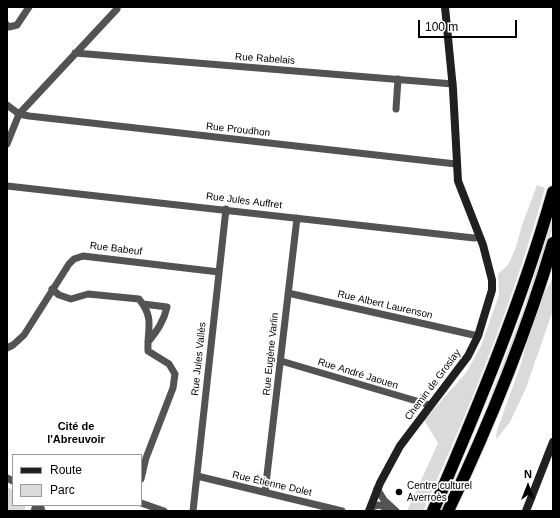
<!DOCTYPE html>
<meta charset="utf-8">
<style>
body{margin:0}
#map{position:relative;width:560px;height:518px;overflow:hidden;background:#fff;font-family:Helvetica,sans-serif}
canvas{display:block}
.frame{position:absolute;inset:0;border:8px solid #000;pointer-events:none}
.legend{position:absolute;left:12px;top:454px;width:130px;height:52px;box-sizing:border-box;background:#fff;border:1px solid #999;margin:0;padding:5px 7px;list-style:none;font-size:12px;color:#000}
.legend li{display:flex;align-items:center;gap:8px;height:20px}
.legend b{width:20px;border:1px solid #999}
.north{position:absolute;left:508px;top:466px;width:40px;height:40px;-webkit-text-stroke:3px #fff;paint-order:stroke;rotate:0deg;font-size:11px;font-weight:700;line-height:16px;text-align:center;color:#000}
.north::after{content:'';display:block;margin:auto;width:14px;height:18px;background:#000;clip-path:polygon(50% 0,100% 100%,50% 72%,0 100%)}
.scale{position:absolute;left:418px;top:20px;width:99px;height:18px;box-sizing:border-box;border:2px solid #000;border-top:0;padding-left:5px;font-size:12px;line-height:14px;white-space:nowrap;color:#000;-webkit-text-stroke:3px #fff;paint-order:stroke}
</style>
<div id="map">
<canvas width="560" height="518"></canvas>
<div class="frame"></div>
<ul class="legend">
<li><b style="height:5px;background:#202020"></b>Route</li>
<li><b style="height:11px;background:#dadada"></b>Parc</li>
</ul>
<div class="north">N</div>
<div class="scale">100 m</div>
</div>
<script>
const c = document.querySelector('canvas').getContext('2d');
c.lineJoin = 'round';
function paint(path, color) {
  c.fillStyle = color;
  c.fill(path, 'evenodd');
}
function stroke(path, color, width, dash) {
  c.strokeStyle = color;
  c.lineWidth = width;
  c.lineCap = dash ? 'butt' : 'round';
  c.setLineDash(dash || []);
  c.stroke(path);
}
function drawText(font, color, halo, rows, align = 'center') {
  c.font = font + ' Helvetica,sans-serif';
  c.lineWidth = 3.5;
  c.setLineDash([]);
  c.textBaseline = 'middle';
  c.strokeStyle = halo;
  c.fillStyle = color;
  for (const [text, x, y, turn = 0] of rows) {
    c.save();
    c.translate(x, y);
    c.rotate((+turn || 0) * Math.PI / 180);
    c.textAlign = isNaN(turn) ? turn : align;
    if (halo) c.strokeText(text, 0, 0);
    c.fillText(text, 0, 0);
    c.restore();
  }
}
paint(new Path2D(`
 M 537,185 L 545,188 C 514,299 471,406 423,511 L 407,511 L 438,443 L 424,420 L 466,373 L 481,346 L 499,295 L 498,274 L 508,265 L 516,247 L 522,225 Z
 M 553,218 L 553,226 C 532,296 506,363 479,431 L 478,430 L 524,308 Z
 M 553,278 L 553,310 L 526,388 L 510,422 L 496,440 L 497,430 L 520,367 L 539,301 Z
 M 7,487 L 13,490 L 13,505 L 26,505 L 24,511 L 7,511 Z`), '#dadada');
const highway = new Path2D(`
 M 433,511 C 478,407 522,301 553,192
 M 448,511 C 489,425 526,334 553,243`);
stroke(highway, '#dbdbdb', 14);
stroke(new Path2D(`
 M 7,25 L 9,27 L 17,25 L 29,7
 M 75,53 L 453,84
 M 7,105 L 19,114 L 29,116 L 456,164
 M 396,109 L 398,79
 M 7,144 L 19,114 L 117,9
 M 7,186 L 474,238 L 479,237
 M 52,289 L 59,295 L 71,299 L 88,294 L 139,299 C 155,319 147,328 148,351 L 169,364 L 175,374 L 173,388 L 146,458 L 141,479
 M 288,293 L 478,336
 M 143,304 L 167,307 C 164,321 157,331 148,342
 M 7,348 L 13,345 L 24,335 L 69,264 L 74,259 L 83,256 L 219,272
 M 281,361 L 430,405
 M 197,476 L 342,511
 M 7,478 L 13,481
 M 377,489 L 384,500 L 396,511
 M 265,492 L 297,218
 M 141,503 L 164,511
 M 40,505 L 42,511
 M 371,507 L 379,505 L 392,510
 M 34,511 L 36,505
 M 193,511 L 226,209`), '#535353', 7);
stroke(new Path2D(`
 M 369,511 L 380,483 L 400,446 L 468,356 L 478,336 L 492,290 L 492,280 L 483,245 L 458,181 L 453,89 L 445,7
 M 526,511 L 553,442`), '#202020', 8);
stroke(highway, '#000', 12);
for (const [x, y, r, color] of [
 [399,492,4,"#000"]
]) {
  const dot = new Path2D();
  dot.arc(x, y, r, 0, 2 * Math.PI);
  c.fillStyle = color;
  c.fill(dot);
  stroke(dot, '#fff', 1.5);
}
drawText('10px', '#000', '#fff', [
 ["Rue Rabelais",265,59,4],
 ["Rue Proudhon",238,130,6],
 ["Rue Jules Auffret",244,201,7],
 ["Rue Babeuf",116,249,7],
 ["Rue Albert Laurenson",385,305,13],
 ["Rue Eugène Varlin",271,354,-84],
 ["Rue Jules Vallès",199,359,-84],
 ["Rue André Jaouen",358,374,17],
 ["Chemin de Groslay",433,385,-53],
 ["Rue Étienne Dolet",272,484,13]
]);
drawText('10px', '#000', '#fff', [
 ["Centre culturel",407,486],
 ["Averroès",407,498]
], 'left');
drawText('bold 11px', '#000', '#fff', [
 ["Cité de",76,427],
 ["l'Abreuvoir",76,440]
]);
</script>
